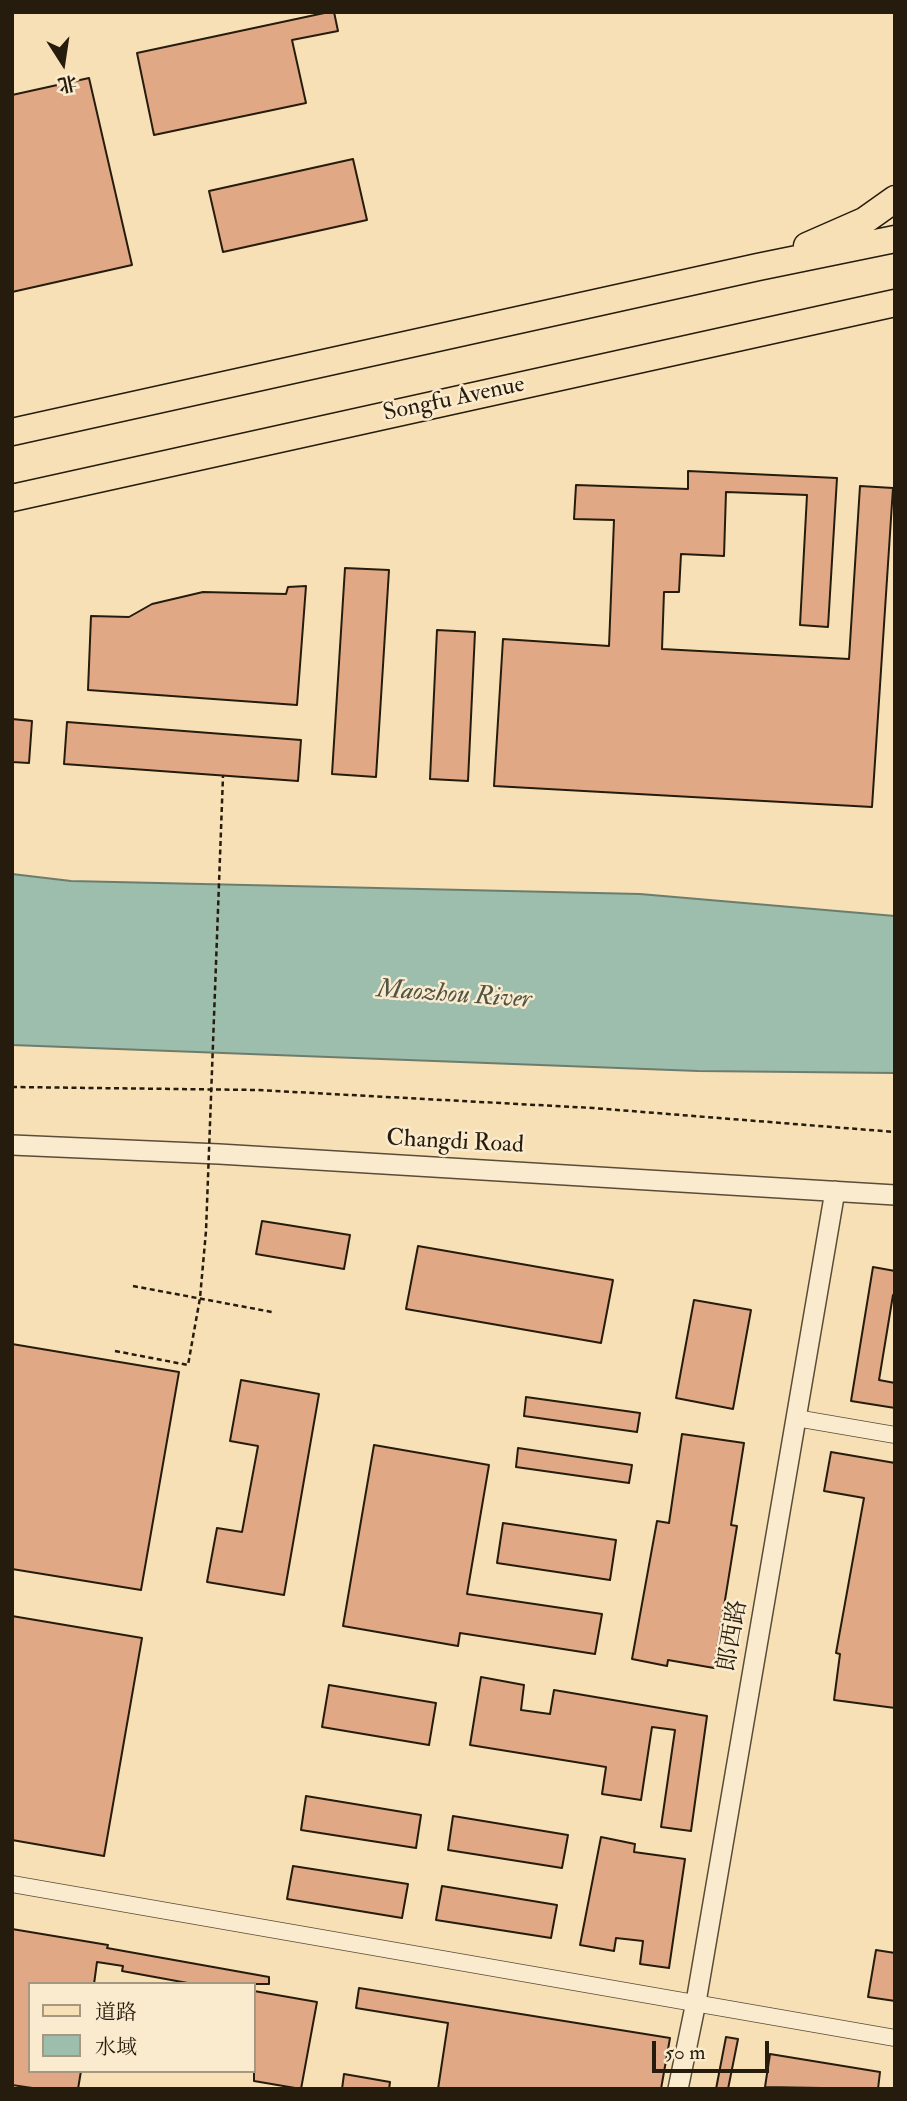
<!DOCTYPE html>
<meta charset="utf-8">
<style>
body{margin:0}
#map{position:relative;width:907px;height:2101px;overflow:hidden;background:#f7e0b5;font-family:"IM FELL Double Pica","Noto Serif SC",serif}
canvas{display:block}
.frame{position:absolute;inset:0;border:14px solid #261c0d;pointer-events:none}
.legend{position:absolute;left:28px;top:1982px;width:228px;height:91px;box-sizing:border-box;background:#faebcf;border:2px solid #a59881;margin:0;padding:9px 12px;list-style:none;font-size:21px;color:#261c0d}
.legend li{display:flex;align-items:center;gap:14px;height:35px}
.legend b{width:35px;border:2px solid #a59881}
.north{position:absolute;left:28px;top:28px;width:70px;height:70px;-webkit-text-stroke:5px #faebcf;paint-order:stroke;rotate:168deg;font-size:19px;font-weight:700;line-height:28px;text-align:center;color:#261c0d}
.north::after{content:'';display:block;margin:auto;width:24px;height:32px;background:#261c0d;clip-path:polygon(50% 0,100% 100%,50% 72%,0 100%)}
.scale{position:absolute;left:652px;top:2041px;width:117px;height:32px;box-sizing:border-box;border:4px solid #261c0d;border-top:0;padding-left:9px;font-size:21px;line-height:24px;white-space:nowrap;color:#261c0d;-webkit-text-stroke:5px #faebcf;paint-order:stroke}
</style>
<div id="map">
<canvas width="907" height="2101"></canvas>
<div class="frame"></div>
<ul class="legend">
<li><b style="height:9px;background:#f7e0b5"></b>道路</li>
<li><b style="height:19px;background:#9dbdad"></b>水域</li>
</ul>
<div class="north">北</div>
<div class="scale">50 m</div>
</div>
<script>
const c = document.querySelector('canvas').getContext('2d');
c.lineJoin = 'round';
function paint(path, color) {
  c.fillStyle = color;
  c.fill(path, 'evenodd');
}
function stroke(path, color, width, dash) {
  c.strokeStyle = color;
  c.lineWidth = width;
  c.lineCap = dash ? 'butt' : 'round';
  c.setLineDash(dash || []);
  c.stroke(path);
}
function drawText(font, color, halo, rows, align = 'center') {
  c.font = font + ' "IM FELL Double Pica","Noto Serif SC",serif';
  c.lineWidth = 5;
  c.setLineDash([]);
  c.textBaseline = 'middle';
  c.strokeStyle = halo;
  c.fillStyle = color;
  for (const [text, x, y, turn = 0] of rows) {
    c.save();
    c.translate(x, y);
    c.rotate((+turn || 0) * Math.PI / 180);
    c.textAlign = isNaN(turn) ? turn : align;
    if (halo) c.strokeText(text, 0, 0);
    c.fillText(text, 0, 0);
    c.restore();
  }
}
const water = new Path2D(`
 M 12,874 L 71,881 L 640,894 L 895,916 L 895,1073 L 698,1071 L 12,1045 Z`);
paint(water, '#9dbdad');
stroke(water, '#6d7d6d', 2);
const building = new Path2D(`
 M 329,12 L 334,12 L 338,31 L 292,40 L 306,103 L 154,135 L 137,53 Z
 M 89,78 L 132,265 L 12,292 L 12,95 Z
 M 353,159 L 367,220 L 223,252 L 209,191 Z
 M 688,471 L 837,478 L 828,627 L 800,625 L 807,495 L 726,492 L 724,556 L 681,554 L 679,592 L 664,592 L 662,649 L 849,659 L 860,486 L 893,488 L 872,807 L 494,786 L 503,639 L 609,646 L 614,520 L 574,519 L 576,485 L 688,489 Z
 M 345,568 L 389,570 L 376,777 L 332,774 Z
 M 306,586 L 297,705 L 88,690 L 91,616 L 129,617 L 152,604 L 203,592 L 286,594 L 288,587 Z
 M 437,630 L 475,632 L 468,781 L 430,779 Z
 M 12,719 L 32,721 L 29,763 L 12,762 Z
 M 67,722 L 301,740 L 298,781 L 64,764 Z
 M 262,1221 L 350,1235 L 344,1269 L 256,1254 Z
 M 418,1246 L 613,1280 L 601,1343 L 406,1309 Z
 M 873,1267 L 895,1271 L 895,1295 L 893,1295 L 879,1380 L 895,1383 L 895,1408 L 851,1401 Z
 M 694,1300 L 751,1310 L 733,1409 L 676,1398 Z
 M 12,1344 L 179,1372 L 141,1590 L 12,1569 Z
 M 241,1380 L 319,1394 L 284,1595 L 207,1582 L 217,1528 L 242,1532 L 258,1446 L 230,1441 Z
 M 526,1397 L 640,1413 L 637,1432 L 524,1416 Z
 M 682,1434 L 744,1443 L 731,1525 L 737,1526 L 714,1668 L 668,1660 L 667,1666 L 632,1659 L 657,1521 L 669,1523 Z
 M 374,1445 L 489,1465 L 467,1594 L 602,1614 L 595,1654 L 460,1633 L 458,1646 L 343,1626 Z
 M 518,1448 L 632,1465 L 629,1483 L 516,1467 Z
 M 831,1452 L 895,1463 L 895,1708 L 834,1700 L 840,1654 L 836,1653 L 864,1498 L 824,1491 Z
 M 503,1523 L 616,1540 L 610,1580 L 497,1563 Z
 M 12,1616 L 142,1638 L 104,1856 L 12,1840 Z
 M 481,1677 L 524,1685 L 521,1710 L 550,1714 L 554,1690 L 707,1716 L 691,1831 L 661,1827 L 675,1730 L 652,1727 L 641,1800 L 602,1794 L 606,1767 L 470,1745 Z
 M 329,1685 L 436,1703 L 429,1745 L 322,1727 Z
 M 306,1796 L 421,1815 L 416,1848 L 301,1830 Z
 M 453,1816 L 568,1835 L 562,1868 L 448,1850 Z
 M 601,1837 L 635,1844 L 634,1852 L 685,1859 L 669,1968 L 640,1964 L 643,1941 L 616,1938 L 614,1951 L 580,1945 Z
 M 293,1866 L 408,1884 L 402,1918 L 287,1899 Z
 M 442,1886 L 557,1905 L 551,1938 L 436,1920 Z
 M 12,1929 L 108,1945 L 107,1948 L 269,1977 L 269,1984 L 193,1984 L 122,1971 L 123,1966 L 97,1962 L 94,1984 L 30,1984 L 30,2071 L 81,2071 L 78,2089 L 39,2089 L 12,2085 Z
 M 876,1950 L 895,1953 L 895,2001 L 868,1997 Z
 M 359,1988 L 670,2038 L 661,2089 L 438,2089 L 448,2023 L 356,2008 Z
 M 254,1991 L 317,2002 L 301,2089 L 254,2081 Z
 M 726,2037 L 738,2039 L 728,2089 L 716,2089 Z
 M 770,2054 L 880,2072 L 878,2089 L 765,2087 Z
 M 344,2074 L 390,2082 L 389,2089 L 342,2089 Z`);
paint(building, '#e0a885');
stroke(building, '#261c0d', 2);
const minor = new Path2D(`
 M 796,1418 L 895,1435
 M 12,1884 L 895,2038`);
const tertiary = new Path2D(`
 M 12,1145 L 219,1154 L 895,1195
 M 678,2089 L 696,2002 L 835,1191`);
const primary = new Path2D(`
 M 807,246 L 864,221 L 895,199
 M 12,432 L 758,267 L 895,239
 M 12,498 L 895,303`);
stroke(minor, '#5a4d37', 18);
stroke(tertiary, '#5a4d37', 22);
stroke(primary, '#261c0d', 29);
stroke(new Path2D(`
 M 12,1087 L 257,1090 L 593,1108 L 895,1132
 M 133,1286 L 272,1312`), '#261c0d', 2.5, [5, 3.5]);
stroke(minor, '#faebcf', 16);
stroke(tertiary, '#faebcf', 19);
stroke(primary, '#f7e0b5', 26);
stroke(new Path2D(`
 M 115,1351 L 188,1365 L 200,1298 L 206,1231 L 223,776`), '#261c0d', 2.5, [5, 3.5]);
drawText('24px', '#261c0d', '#faebcf', [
 ["Songfu Avenue",454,400,-12],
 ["Changdi Road",455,1143,3],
 ["郎西路",734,1636,-80]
]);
drawText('italic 26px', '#505445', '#faebcf', [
 ["Maozhou River",454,996,4]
]);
</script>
